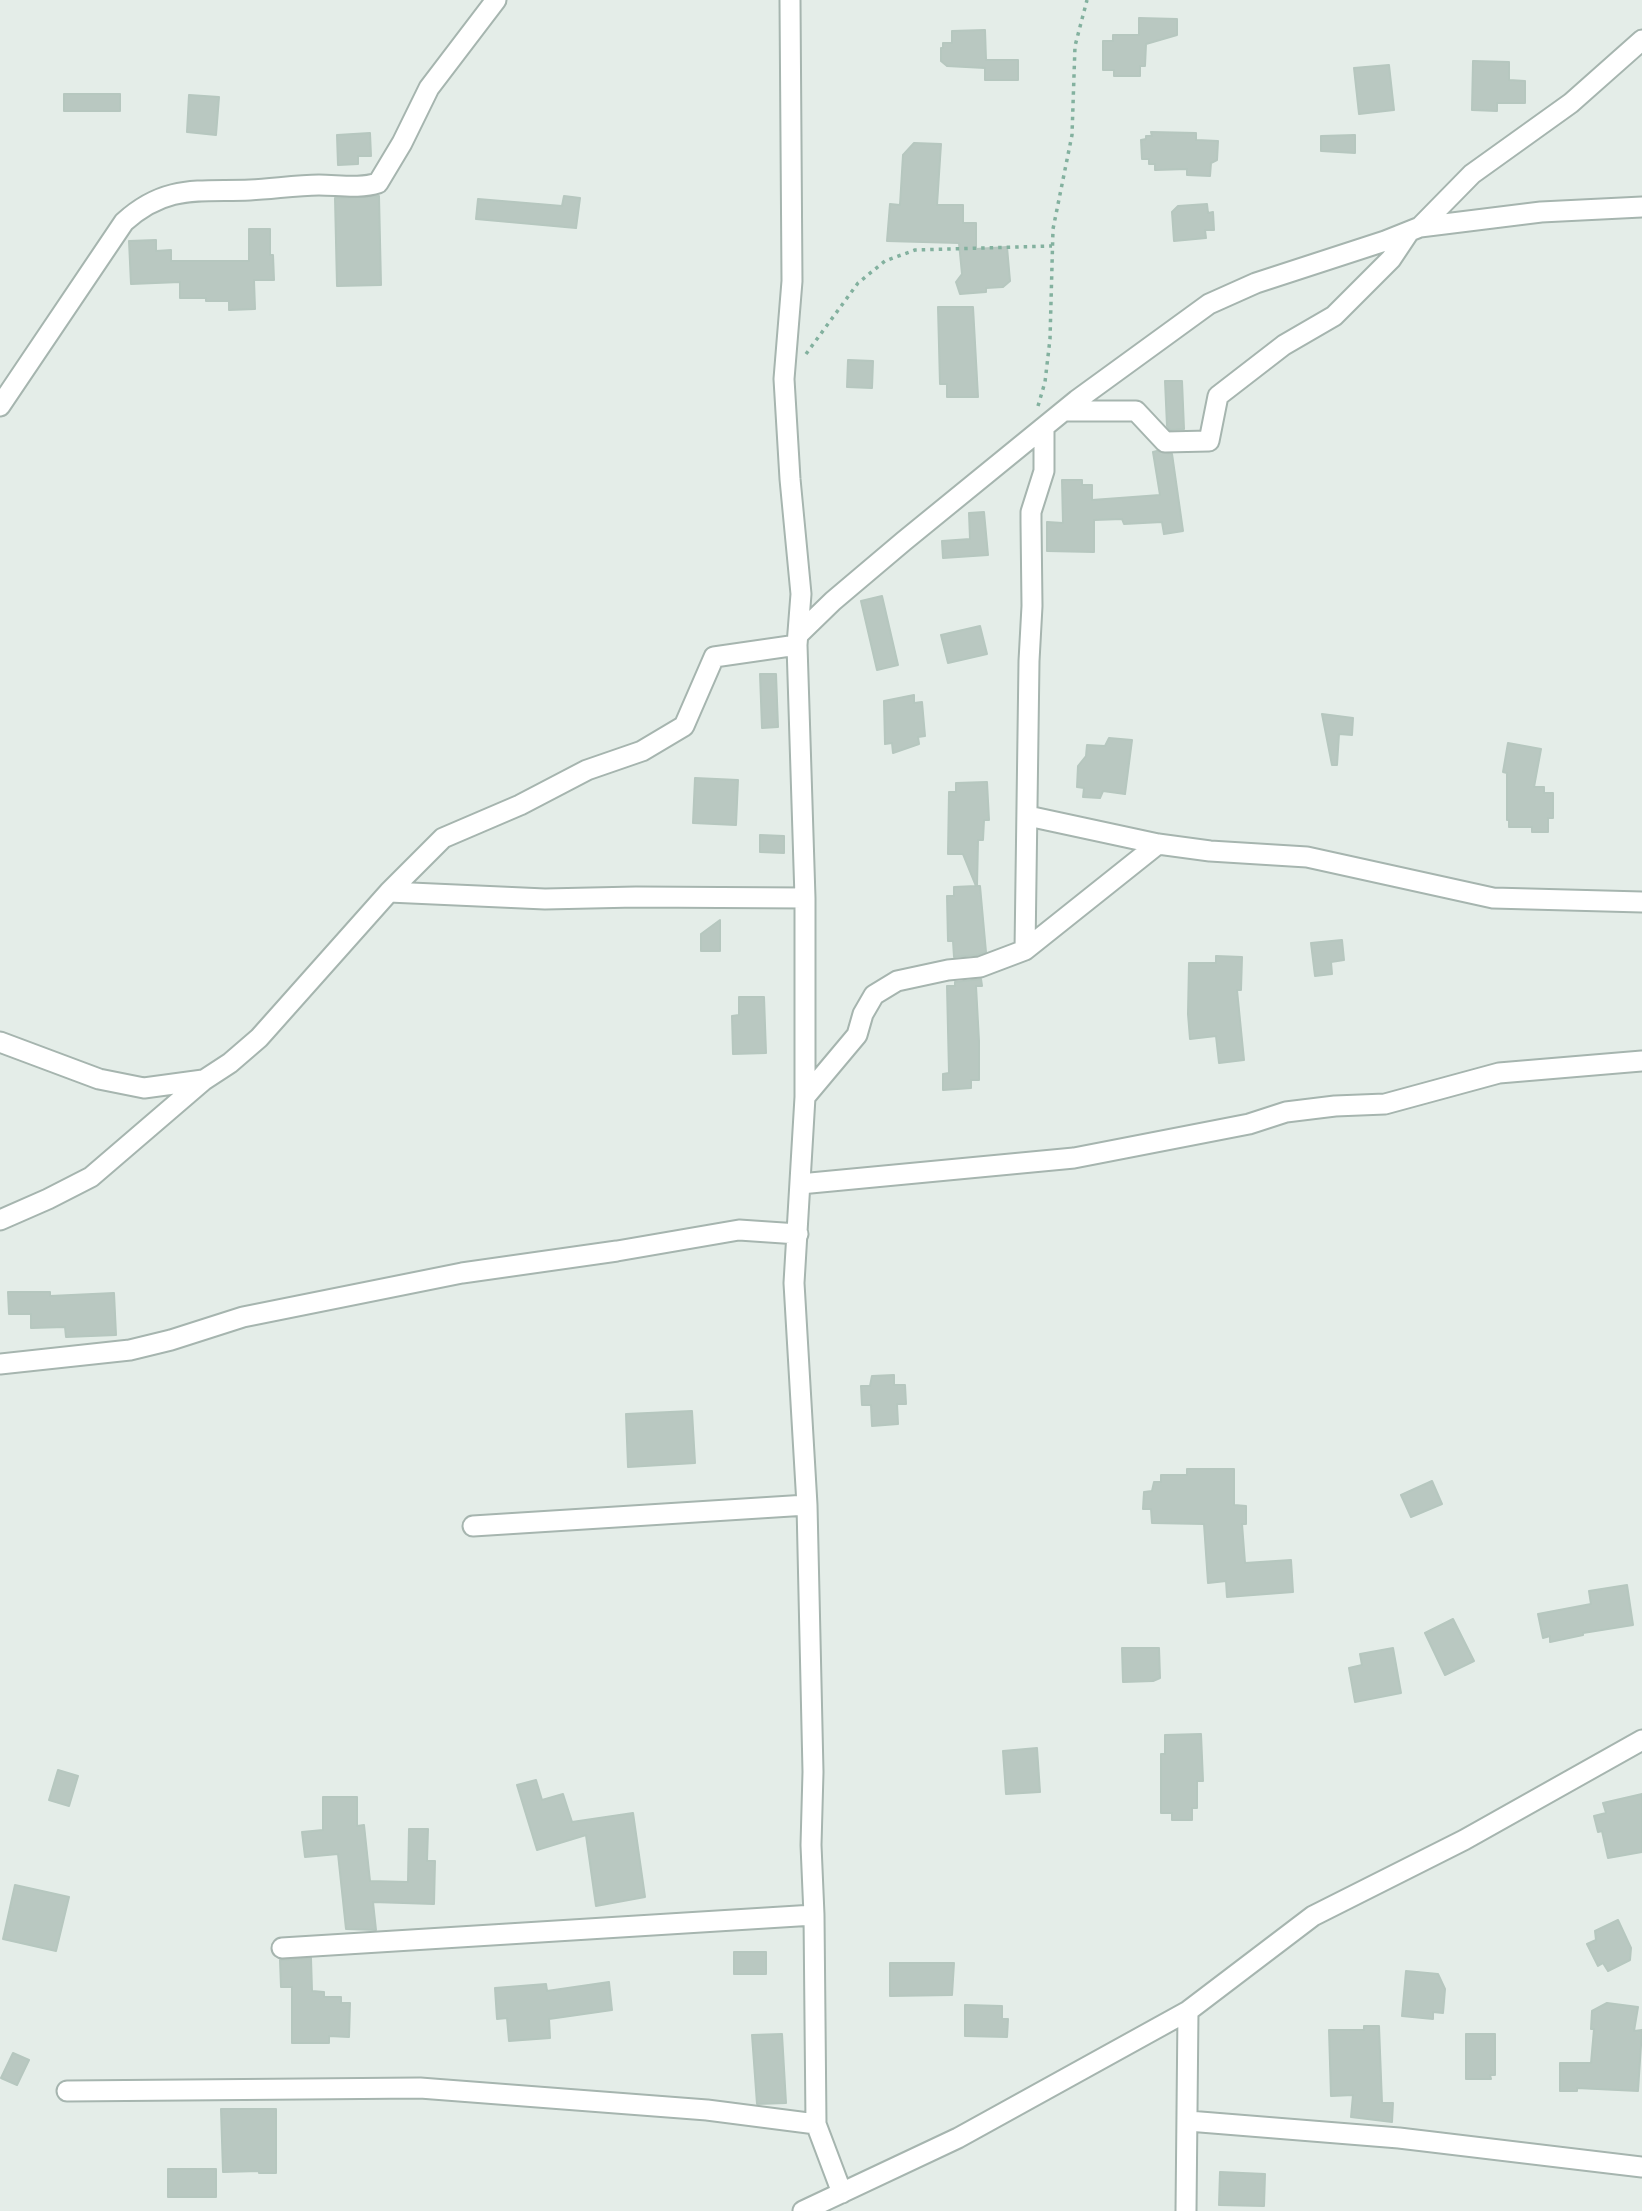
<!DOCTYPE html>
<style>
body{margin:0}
canvas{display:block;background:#e4ede8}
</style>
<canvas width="1642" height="2211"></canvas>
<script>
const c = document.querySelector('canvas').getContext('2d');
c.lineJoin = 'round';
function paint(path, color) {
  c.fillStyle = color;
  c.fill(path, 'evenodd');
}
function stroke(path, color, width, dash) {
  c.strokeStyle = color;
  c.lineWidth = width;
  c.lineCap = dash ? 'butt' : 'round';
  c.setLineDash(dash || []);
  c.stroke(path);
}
const building = new Path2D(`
 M 1139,18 L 1177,19 L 1177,35 L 1146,44 L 1145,66 L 1140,66 L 1140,76 L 1114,76 L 1114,70 L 1103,70 L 1103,41 L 1113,41 L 1113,35 L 1139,35 Z
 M 985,30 L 986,60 L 1018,60 L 1018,80 L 985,80 L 985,68 L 947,66 L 941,61 L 941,48 L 943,48 L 943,43 L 952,43 L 952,31 Z
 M 1473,61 L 1509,62 L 1509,80 L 1525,81 L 1525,103 L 1497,103 L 1497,111 L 1472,110 Z
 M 1389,65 L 1394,110 L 1359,114 L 1354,68 Z
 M 64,94 L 120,94 L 120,111 L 64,111 Z
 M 189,95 L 219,97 L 216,135 L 187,132 Z
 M 1151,132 L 1196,133 L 1196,140 L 1218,141 L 1217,160 L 1211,163 L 1210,176 L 1187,175 L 1187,169 L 1155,170 L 1155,164 L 1149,164 L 1149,159 L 1142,159 L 1141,140 L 1146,139 L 1146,136 L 1152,136 Z
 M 370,133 L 371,156 L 358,156 L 358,164 L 338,165 L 337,135 Z
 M 1355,135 L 1355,153 L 1321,151 L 1321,136 Z
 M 914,143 L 941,144 L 937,205 L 963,205 L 963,223 L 976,223 L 976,249 L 1007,247 L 1010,281 L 1003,287 L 986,288 L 986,292 L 960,294 L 956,282 L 962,274 L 959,243 L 887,241 L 890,204 L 900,205 L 903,155 Z
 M 379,196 L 381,285 L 337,286 L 335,198 Z
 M 564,196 L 580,198 L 576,228 L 476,219 L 478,199 L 562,206 Z
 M 1207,204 L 1208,213 L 1213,212 L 1214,230 L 1205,230 L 1206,238 L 1174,241 L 1172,212 L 1178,206 Z
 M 249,229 L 270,229 L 270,255 L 273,255 L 274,280 L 254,280 L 255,309 L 229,310 L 229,301 L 206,301 L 206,298 L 180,298 L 180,282 L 131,284 L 129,241 L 156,240 L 156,251 L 171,250 L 171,261 L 249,261 Z
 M 938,307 L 973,307 L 978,397 L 947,397 L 947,384 L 940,384 Z
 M 848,360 L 873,361 L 872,388 L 847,387 Z
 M 1165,381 L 1182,381 L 1184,429 L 1170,430 L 1167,426 Z
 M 1157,451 L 1172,454 L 1183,531 L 1164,534 L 1162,522 L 1124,524 L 1122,519 L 1094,520 L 1094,552 L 1047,551 L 1047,522 L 1063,523 L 1062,480 L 1082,480 L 1082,485 L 1092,485 L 1092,500 L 1160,495 L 1153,452 Z
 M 984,512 L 988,555 L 943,558 L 942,541 L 970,539 L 969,513 Z
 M 882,596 L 898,665 L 877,670 L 861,601 Z
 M 980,626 L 987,654 L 948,663 L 941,635 Z
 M 760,674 L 776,674 L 778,727 L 762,728 Z
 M 914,695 L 914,703 L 922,702 L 925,736 L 918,737 L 919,744 L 893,753 L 892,743 L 885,744 L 884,701 Z
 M 1322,714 L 1353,718 L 1352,735 L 1339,734 L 1337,765 L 1332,765 Z
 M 1109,738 L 1132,740 L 1125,794 L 1103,791 L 1100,798 L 1083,797 L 1084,788 L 1077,787 L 1078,766 L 1086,756 L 1087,745 L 1105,746 Z
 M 1508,743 L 1541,749 L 1534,787 L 1544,787 L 1544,793 L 1553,793 L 1553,818 L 1548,818 L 1548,832 L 1532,832 L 1532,827 L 1509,827 L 1509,820 L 1507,820 L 1507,773 L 1503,772 Z
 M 695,778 L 738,780 L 736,825 L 693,823 Z
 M 987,782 L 989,820 L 984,820 L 983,840 L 978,840 L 977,886 L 980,886 L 986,952 L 977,955 L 954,957 L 953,941 L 948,941 L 947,896 L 954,896 L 954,887 L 976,886 L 963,854 L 948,854 L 949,792 L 956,792 L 956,783 Z
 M 760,835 L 784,836 L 784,853 L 760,852 Z
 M 720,920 L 720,951 L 701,951 L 701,934 Z
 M 1342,940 L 1344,960 L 1331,962 L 1332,974 L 1315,976 L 1311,943 Z
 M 1216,956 L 1242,957 L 1241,990 L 1237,990 L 1244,1060 L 1219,1063 L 1216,1036 L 1190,1039 L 1188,1014 L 1189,963 L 1216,963 Z
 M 981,979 L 982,986 L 976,986 L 979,1041 L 979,1080 L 971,1080 L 971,1088 L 943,1090 L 943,1074 L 949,1073 L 947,986 L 955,986 L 955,982 Z
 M 739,997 L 764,997 L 766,1053 L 733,1054 L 732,1016 L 739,1015 Z
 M 8,1292 L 50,1292 L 50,1296 L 114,1293 L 116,1335 L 66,1337 L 65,1327 L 31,1328 L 31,1314 L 9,1314 Z
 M 894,1375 L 894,1385 L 905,1385 L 906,1404 L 897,1404 L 898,1424 L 872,1426 L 871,1405 L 862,1405 L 861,1386 L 870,1386 L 872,1376 Z
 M 692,1411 L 695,1463 L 628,1467 L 626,1414 Z
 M 1187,1469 L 1234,1469 L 1234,1505 L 1246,1506 L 1246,1524 L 1242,1524 L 1245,1563 L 1291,1560 L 1293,1592 L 1227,1597 L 1226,1581 L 1208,1583 L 1204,1524 L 1152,1523 L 1151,1509 L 1143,1509 L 1144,1492 L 1152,1491 L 1154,1482 L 1161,1482 L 1161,1475 L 1187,1475 Z
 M 1432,1481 L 1442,1504 L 1411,1517 L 1401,1495 Z
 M 1627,1585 L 1633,1625 L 1583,1633 L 1583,1635 L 1550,1642 L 1550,1636 L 1543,1638 L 1538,1614 L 1591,1604 L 1589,1591 Z
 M 1453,1619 L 1474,1661 L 1445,1675 L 1425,1633 Z
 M 1122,1648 L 1159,1648 L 1160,1678 L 1153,1681 L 1123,1682 Z
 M 1393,1648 L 1401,1693 L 1355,1702 L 1349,1668 L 1362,1665 L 1360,1654 Z
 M 1201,1734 L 1203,1781 L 1197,1781 L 1197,1808 L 1192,1808 L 1192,1820 L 1172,1820 L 1172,1813 L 1161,1813 L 1161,1754 L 1165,1754 L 1165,1735 Z
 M 1037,1748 L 1040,1792 L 1006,1794 L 1003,1751 Z
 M 58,1770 L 78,1776 L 69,1806 L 49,1800 Z
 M 536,1780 L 542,1800 L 563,1794 L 572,1822 L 633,1813 L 645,1897 L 596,1906 L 586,1835 L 537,1850 L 517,1785 Z
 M 1642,1794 L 1642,1852 L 1608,1858 L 1602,1831 L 1598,1832 L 1594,1816 L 1606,1813 L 1603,1803 Z
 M 323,1797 L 357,1797 L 357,1826 L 364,1825 L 370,1881 L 408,1882 L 409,1829 L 428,1829 L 427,1861 L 435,1861 L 434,1904 L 373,1902 L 376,1930 L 346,1929 L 338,1854 L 305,1857 L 302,1832 L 323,1830 Z
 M 15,1885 L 69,1897 L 56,1951 L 3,1939 Z
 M 1618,1920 L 1631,1948 L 1630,1960 L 1608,1971 L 1603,1963 L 1598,1966 L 1587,1944 L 1596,1940 L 1595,1931 Z
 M 734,1952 L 766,1952 L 766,1974 L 734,1974 Z
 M 311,1958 L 312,1991 L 324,1992 L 324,1997 L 341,1997 L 341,2003 L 350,2003 L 349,2037 L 329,2036 L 329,2043 L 292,2043 L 292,1987 L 281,1987 L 280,1960 Z
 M 890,1963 L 954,1963 L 952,1995 L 890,1996 Z
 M 1406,1971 L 1438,1974 L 1445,1989 L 1443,2013 L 1433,2012 L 1433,2019 L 1402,2016 Z
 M 609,1982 L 612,2010 L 549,2019 L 550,2038 L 509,2041 L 507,2018 L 497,2019 L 495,1988 L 546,1984 L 547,1991 Z
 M 1607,2003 L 1638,2007 L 1634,2031 L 1642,2030 L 1638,2091 L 1577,2088 L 1577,2091 L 1560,2091 L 1560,2063 L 1591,2063 L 1594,2029 L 1591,2029 L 1592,2011 Z
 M 965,2005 L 1002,2006 L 1002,2019 L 1008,2019 L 1007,2037 L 965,2036 Z
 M 1364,2026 L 1379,2026 L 1382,2103 L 1393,2103 L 1392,2122 L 1351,2117 L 1353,2095 L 1331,2096 L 1329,2030 L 1364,2030 Z
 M 782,2034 L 786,2103 L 757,2104 L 752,2035 Z
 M 1466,2034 L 1495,2034 L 1495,2075 L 1490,2075 L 1491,2079 L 1466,2079 Z
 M 13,2053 L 29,2060 L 17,2085 L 1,2078 Z
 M 221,2109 L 276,2109 L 276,2173 L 259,2173 L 259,2171 L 223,2172 Z
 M 168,2169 L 216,2169 L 216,2197 L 168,2197 Z
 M 1220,2172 L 1265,2174 L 1264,2206 L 1219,2205 Z`);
paint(building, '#b9c8c1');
stroke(building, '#b6c7bf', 2);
const minor = new Path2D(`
 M 790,0 L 792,281 L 784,379 L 790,479 L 801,594 L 797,645 L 805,898 L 805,1097 L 794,1283 L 807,1505 L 813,1772 L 811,1845 L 814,1915 L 816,2124 L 842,2193
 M 1420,227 L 1541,212 L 1642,207
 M 0,406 L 124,222 C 166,184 199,192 250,190 C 273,189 296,185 319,185 C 338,185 360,189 378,183 L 402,143 L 429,88 L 496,0
 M 1064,411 L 1136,411 L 1165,442 L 1209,441 L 1218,396 L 1284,345 L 1334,316 L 1391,259 L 1409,232
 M 798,635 L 833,601 L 904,541 L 1077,400 L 1209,304 L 1256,283 L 1385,241 L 1420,227 L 1472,174 L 1571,103 L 1642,40
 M 1028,816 L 1158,844 L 1210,851 L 1307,857 L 1493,898 L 1642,902
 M 389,892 L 545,899 L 636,897 L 805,898
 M 1025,950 L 1029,661 L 1032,606 L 1031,522 L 1031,512 L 1044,471 L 1044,428
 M 0,1042 L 99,1079 L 144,1088 L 203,1080
 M 805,1097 L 857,1035 L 863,1014 L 874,995 L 897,981 L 948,970 L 980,967 L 1025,950 L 1158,844
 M 800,1184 L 1074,1158 L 1249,1124 L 1286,1112 L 1335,1106 L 1385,1104 L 1499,1073 L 1642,1061
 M 0,1220 L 48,1199 L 91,1177 L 204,1080 L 230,1063 L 259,1038 L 389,892 L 443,838 L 520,805 L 587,770 L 642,751 L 684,726 L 714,657 L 797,645
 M 0,1364 L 130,1350 L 171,1340 L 243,1317 L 462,1273 L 617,1251 L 739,1230 L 798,1234
 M 473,1526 L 807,1505
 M 282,1948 L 814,1915
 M 67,2091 L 420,2088 L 707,2110 L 816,2124
 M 1188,2121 L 1399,2138 L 1642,2167
 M 803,2211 L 958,2138 L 1188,2011 L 1313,1916 L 1464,1840 L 1642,1740
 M 1186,2211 L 1188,2011`);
stroke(minor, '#a6b5af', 23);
stroke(new Path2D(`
 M 806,354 L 858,283 L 885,261 L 915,250 L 1052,246
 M 1038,406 L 1045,382 L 1050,339 L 1053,229 L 1072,135 L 1075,46 L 1087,0`), '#83b19f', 3.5, [3.5, 5]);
stroke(minor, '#fff', 19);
</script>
